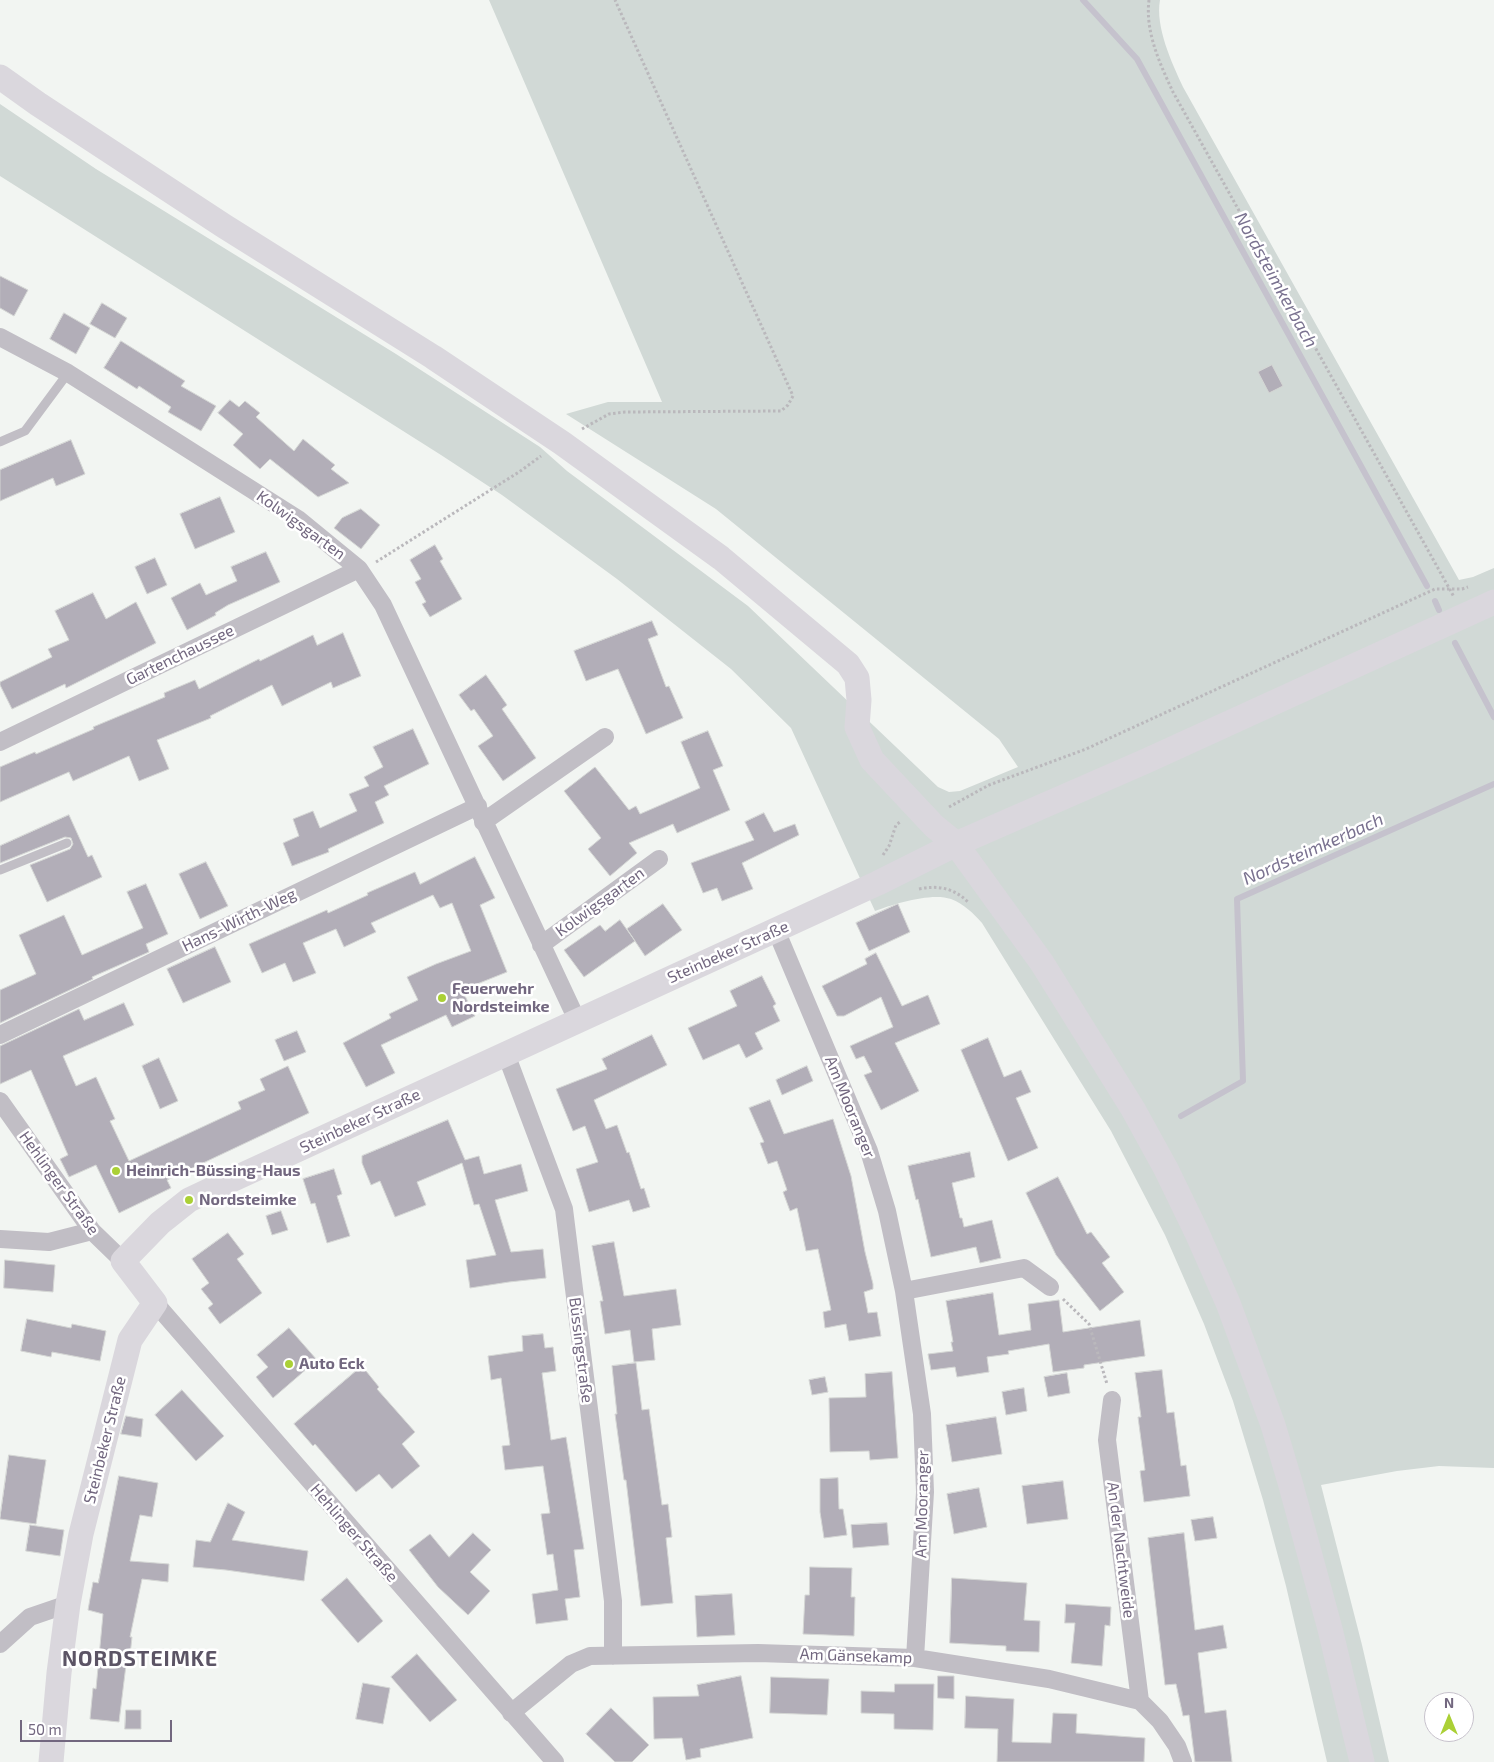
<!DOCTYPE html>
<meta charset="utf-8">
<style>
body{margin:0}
#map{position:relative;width:1494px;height:1762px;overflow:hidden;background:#f2f5f2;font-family:"Exo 2",sans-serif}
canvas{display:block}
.north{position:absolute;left:1424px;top:1692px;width:50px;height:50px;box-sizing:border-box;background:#fff;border:1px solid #c7c2cc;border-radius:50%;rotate:0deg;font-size:14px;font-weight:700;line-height:20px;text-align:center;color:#72677f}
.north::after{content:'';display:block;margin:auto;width:18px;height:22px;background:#abd036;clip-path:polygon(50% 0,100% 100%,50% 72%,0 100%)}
.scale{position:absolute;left:20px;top:1720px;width:152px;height:22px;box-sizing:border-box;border:2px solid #72677f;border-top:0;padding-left:6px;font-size:15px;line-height:18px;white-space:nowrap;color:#72677f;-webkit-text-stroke:4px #fff;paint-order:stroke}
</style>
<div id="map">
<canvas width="1494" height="1762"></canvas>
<div class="north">N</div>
<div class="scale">50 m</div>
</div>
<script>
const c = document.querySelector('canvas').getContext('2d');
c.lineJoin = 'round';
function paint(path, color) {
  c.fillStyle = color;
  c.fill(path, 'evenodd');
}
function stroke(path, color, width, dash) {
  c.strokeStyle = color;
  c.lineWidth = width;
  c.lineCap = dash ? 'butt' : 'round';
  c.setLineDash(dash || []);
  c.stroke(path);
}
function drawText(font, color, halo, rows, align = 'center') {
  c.font = font + ' "Exo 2",sans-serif';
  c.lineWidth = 5;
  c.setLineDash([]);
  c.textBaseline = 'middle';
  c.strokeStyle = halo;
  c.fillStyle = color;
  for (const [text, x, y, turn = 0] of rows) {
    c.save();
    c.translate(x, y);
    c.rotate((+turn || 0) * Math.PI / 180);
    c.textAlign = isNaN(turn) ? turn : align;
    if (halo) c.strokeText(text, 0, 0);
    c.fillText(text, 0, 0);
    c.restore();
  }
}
paint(new Path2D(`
 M 489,0 L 1160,0 C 1155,27 1172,63 1183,87 L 1459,580 L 1473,577 L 1494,568 L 1494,1468 L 1439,1466 L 1397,1471 L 1321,1485 L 1362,1645 L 1389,1762 L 1327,1762 L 1286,1586 L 1263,1500 L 1233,1401 L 1204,1324 L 1165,1235 L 1111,1131 L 982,923 C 973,913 964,904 951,899 C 932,892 893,904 875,911 L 791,728 L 731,669 L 617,579 L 502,495 L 441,455 L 0,176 L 0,104 L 96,169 L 396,354 L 540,447 L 567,471 L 748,606 L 938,787 L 949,792 L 960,791 L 1018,767 L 999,739 L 716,509 L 566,414 L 608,402 L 662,402 Z`), '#d1d9d6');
stroke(new Path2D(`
 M 1083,0 L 1137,59 L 1427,586
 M 1435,601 L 1439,610
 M 1455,643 L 1494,717
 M 1181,1116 L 1243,1081 L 1237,899 L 1494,784`), '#c5c2cd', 6);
const building = new Path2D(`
 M 0,276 L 28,290 L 14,316 L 0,308 Z
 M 102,303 L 127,318 L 115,338 L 90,324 Z
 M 64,313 L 90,328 L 76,354 L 50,339 Z
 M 121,341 L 185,381 L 181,386 L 216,406 L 201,431 L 168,412 L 171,407 L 139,386 L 137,389 L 104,368 Z
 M 1272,365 L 1283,386 L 1269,393 L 1258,372 Z
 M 230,400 L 239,407 L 245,401 L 260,413 L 256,417 L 294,451 L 303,439 L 335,465 L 331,469 L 349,483 L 318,497 L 270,459 L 260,469 L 233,445 L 243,434 L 218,413 Z
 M 71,440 L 85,474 L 56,486 L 53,478 L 0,501 L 0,470 Z
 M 220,497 L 235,532 L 195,549 L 180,514 Z
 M 361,509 L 380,525 L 361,549 L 334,528 L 342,518 Z
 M 435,545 L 443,559 L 440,561 L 462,599 L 430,617 L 422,604 L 426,602 L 415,582 L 421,579 L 410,560 Z
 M 266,552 L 280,582 L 228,605 L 215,613 L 216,615 L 187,630 L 171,598 L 200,583 L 206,595 L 237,581 L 231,567 Z
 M 155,558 L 167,585 L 147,594 L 135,567 Z
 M 93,593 L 106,619 L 136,602 L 156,643 L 66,688 L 65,684 L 12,709 L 0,685 L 0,682 L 52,657 L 48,649 L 69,640 L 55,611 Z
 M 652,621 L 658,635 L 648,639 L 666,687 L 669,686 L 683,718 L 646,734 L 618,669 L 586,681 L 574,651 Z
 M 343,633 L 361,676 L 333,688 L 331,682 L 282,706 L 272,685 L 210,716 L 211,718 L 157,740 L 169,769 L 139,781 L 129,756 L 73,781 L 69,772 L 0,802 L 0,767 L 35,752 L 36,754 L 94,729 L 93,727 L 165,697 L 164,693 L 195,680 L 199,689 L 259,659 L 260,661 L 313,635 L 317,645 Z
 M 486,675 L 507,705 L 502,709 L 536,758 L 503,781 L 478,746 L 493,736 L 474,709 L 471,711 L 459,695 Z
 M 413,729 L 429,764 L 384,786 L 389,795 L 375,802 L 384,823 L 328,849 L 329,852 L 292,866 L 283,843 L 299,836 L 293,819 L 313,811 L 320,828 L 357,811 L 349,794 L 369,786 L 364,777 L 383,767 L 373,747 Z
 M 708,731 L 723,766 L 713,770 L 730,810 L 677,833 L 673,824 L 629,843 L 637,853 L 610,876 L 588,849 L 601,838 L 564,791 L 595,767 L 629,810 L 636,806 L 640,814 L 700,788 L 681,742 Z
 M 764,813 L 774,832 L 795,824 L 799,835 L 742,863 L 753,889 L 722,901 L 717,888 L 703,893 L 691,863 L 754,840 L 745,822 Z
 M 69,815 L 88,857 L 92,855 L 102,877 L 47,902 L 30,865 L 70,849 L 73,844 L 71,838 L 65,837 L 0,863 L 0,846 Z
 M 475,857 L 495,898 L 480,905 L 507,972 L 462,990 L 475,1016 L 452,1027 L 446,1015 L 381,1045 L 395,1073 L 366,1087 L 343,1043 L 391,1018 L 389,1014 L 418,1000 L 407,977 L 436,964 L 471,951 L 452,903 L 440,908 L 433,895 L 371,923 L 376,932 L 344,947 L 336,929 L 303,943 L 316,973 L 293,982 L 285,963 L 262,973 L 249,944 L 327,910 L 328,913 L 368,895 L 367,893 L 415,872 L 420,884 Z
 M 206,862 L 228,906 L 200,919 L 179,874 Z
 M 146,884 L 168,934 L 146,944 L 149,952 L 92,977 L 93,979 L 0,1023 L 0,990 L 36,974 L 19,935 L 64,915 L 82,955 L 143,928 L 127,892 Z
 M 663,904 L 682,930 L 645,956 L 627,929 Z
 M 898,904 L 910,932 L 869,951 L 856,923 Z
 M 620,920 L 635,941 L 584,977 L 564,950 L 600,925 L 605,931 Z
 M 215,947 L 231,982 L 183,1003 L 167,969 Z
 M 876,953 L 902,1006 L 928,995 L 940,1024 L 895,1043 L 919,1091 L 881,1110 L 864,1075 L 872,1072 L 864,1056 L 856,1059 L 850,1046 L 893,1027 L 881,997 L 844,1016 L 837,1016 L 822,986 L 867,964 L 865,959 Z
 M 762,976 L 776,1004 L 773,1006 L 780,1021 L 755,1033 L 763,1049 L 746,1058 L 739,1044 L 703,1060 L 688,1028 L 737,1006 L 730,991 Z
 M 124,1003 L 134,1025 L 63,1056 L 76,1086 L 96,1077 L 115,1119 L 110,1121 L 129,1161 L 241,1109 L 238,1102 L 265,1090 L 260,1079 L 288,1066 L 309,1113 L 167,1180 L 171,1188 L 119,1213 L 96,1165 L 69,1177 L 60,1159 L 68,1155 L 31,1070 L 0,1084 L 0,1046 L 79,1009 L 84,1020 Z
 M 297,1031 L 306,1052 L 284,1061 L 275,1040 Z
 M 652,1035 L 667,1065 L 594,1100 L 606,1129 L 617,1125 L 627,1153 L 629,1152 L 641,1189 L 644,1188 L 650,1207 L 633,1212 L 629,1200 L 589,1212 L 576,1169 L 598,1162 L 585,1126 L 573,1131 L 556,1089 L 607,1069 L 602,1059 Z
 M 988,1038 L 1004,1077 L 1021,1070 L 1031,1092 L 1016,1098 L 1038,1148 L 1008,1161 L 961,1050 Z
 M 159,1058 L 178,1101 L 160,1109 L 142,1066 Z
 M 807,1066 L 813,1081 L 782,1095 L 776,1080 Z
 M 770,1100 L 784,1134 L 833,1119 L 851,1176 L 865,1252 L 873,1284 L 873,1289 L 864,1292 L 868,1313 L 877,1312 L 881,1336 L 849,1341 L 846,1324 L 825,1328 L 823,1312 L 831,1310 L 818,1249 L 806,1251 L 797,1208 L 790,1211 L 783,1192 L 787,1190 L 777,1161 L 768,1164 L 760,1143 L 764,1142 L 749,1108 Z
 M 448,1120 L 465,1160 L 479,1156 L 484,1174 L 521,1164 L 528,1191 L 495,1200 L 511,1252 L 543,1249 L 546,1278 L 509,1282 L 470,1288 L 466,1260 L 496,1255 L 479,1204 L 474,1205 L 462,1163 L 417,1182 L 426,1205 L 395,1217 L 380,1181 L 371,1185 L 362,1163 L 362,1156 Z
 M 970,1152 L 975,1177 L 952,1183 L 960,1218 L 962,1218 L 964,1227 L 992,1220 L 1001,1258 L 980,1263 L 976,1247 L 931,1257 L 918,1199 L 916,1200 L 908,1166 Z
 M 334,1169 L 342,1194 L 337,1196 L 350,1236 L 327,1243 L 315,1203 L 311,1204 L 303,1179 Z
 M 1058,1177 L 1087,1234 L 1091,1232 L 1110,1257 L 1102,1263 L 1124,1292 L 1100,1311 L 1056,1255 L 1026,1193 Z
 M 281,1211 L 288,1230 L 272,1235 L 266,1216 Z
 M 228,1233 L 244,1254 L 237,1259 L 262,1293 L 220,1324 L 208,1308 L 213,1304 L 201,1289 L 209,1283 L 192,1259 Z
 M 614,1242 L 624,1296 L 676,1289 L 681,1325 L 652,1329 L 655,1360 L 634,1362 L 630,1330 L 605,1334 L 600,1301 L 603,1301 L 592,1246 Z
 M 5,1260 L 55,1265 L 53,1292 L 4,1288 Z
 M 993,1293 L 999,1335 L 1031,1330 L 1028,1304 L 1059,1300 L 1063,1332 L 1140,1320 L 1145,1356 L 1084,1365 L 1084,1368 L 1053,1372 L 1049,1344 L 1008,1351 L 1009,1354 L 987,1357 L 989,1372 L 957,1377 L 955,1367 L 931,1370 L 928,1354 L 953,1351 L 951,1342 L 953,1342 L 946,1301 Z
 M 27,1319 L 71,1328 L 72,1324 L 106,1331 L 100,1361 L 52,1352 L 51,1357 L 21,1351 Z
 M 289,1328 L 317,1360 L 273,1398 L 256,1377 L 268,1367 L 257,1355 Z
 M 543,1334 L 545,1348 L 553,1347 L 556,1371 L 542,1373 L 551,1440 L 566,1437 L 584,1549 L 574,1550 L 580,1597 L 565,1599 L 568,1620 L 536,1624 L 532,1594 L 558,1590 L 553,1554 L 547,1555 L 541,1514 L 550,1513 L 543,1466 L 505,1470 L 502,1446 L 510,1445 L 501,1378 L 491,1380 L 488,1356 L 523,1351 L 522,1336 Z
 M 636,1363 L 642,1410 L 649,1409 L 662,1505 L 668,1504 L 672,1537 L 666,1538 L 673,1603 L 641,1606 L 626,1480 L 624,1480 L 615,1414 L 617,1414 L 612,1366 Z
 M 362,1366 L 379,1387 L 377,1389 L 415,1432 L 402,1444 L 420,1466 L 392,1489 L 379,1474 L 356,1492 L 315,1444 L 313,1446 L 294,1424 Z
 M 1162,1370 L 1167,1413 L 1174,1412 L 1181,1466 L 1186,1465 L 1190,1496 L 1144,1502 L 1140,1471 L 1145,1470 L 1138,1417 L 1141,1417 L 1135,1373 Z
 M 892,1372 L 898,1458 L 870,1460 L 869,1451 L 830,1452 L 829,1398 L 866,1397 L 865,1374 Z
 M 1067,1373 L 1070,1393 L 1048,1397 L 1044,1377 Z
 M 825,1377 L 828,1392 L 812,1395 L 809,1380 Z
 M 1024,1388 L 1027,1411 L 1006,1415 L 1002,1392 Z
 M 182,1390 L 224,1436 L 196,1461 L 155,1415 Z
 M 126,1416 L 143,1419 L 141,1437 L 121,1434 Z
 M 996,1417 L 1002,1454 L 952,1462 L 946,1425 Z
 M 9,1455 L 46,1460 L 36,1524 L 0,1519 Z
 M 119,1476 L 158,1483 L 152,1517 L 140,1515 L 130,1561 L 169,1564 L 168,1582 L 142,1579 L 130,1637 L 132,1637 L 129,1665 L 126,1665 L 119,1722 L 90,1719 L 93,1688 L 96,1689 L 103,1614 L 88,1610 L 93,1582 L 98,1583 Z
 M 838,1478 L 839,1509 L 843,1509 L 847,1535 L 824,1538 L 820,1512 L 820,1479 Z
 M 1063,1481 L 1068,1519 L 1027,1524 L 1022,1486 Z
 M 979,1488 L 987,1527 L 954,1534 L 947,1494 Z
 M 228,1503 L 245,1512 L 232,1540 L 308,1551 L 304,1581 L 226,1570 L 193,1567 L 196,1540 L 210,1542 Z
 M 1213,1517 L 1217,1538 L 1195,1541 L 1191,1520 Z
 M 887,1523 L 889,1545 L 853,1548 L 851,1525 Z
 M 30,1525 L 64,1530 L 60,1556 L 26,1551 Z
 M 473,1533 L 491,1550 L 470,1572 L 490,1591 L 468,1615 L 438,1587 L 409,1550 L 430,1534 L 449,1557 Z
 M 1184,1533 L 1195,1630 L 1223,1625 L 1227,1648 L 1198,1653 L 1205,1713 L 1226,1710 L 1232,1762 L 1195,1762 L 1189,1715 L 1183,1716 L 1176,1684 L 1165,1685 L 1148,1538 Z
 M 810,1567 L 852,1568 L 851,1597 L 855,1597 L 854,1636 L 803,1634 L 805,1595 L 809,1595 Z
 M 347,1578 L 383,1621 L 358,1643 L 321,1600 Z
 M 952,1578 L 1027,1583 L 1024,1620 L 1040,1621 L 1039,1652 L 1006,1651 L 1006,1646 L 950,1643 Z
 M 732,1594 L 735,1635 L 697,1637 L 695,1596 Z
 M 1066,1604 L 1111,1607 L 1110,1626 L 1105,1625 L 1102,1666 L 1071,1663 L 1075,1623 L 1065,1623 Z
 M 417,1654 L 457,1700 L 430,1722 L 391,1677 Z
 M 741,1676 L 753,1738 L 700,1749 L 701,1757 L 686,1760 L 682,1738 L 654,1739 L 653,1697 L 699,1696 L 697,1685 Z
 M 938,1676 L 954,1676 L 954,1699 L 938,1698 Z
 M 771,1677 L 829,1679 L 827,1715 L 770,1713 Z
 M 363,1683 L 390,1688 L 383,1724 L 356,1719 Z
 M 895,1684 L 934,1684 L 933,1730 L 894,1729 L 894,1714 L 861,1713 L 861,1691 L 894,1692 Z
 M 966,1696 L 1014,1699 L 1012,1742 L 1051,1743 L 1053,1713 L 1077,1714 L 1076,1733 L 1145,1738 L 1144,1762 L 997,1762 L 998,1729 L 965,1728 Z
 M 611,1708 L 649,1745 L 632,1762 L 615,1762 L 586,1734 Z
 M 126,1710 L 141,1710 L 141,1729 L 125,1729 Z`);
paint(building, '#b2aeb8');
stroke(building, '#d4d6d4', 1);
stroke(new Path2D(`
 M 1149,0 C 1145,32 1160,64 1173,92 L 1454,597
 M 582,429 L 609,414 L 625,412 L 781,411 L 788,405 L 793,396 L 615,0
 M 376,562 L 519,472 L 541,456
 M 949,807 L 989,785 L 1086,749 L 1435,589 L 1462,589 L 1468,587
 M 883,855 L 889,846 L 896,825 L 900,822
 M 919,889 C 938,885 954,888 968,902
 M 1063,1299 L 1089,1324 L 1107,1384`), '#bab8bc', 3, [2.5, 2.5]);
stroke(new Path2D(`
 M 0,442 L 25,431 L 68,373
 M 0,870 L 67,843`), '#c1bec5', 9);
stroke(new Path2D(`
 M 0,337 L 68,373 L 298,519 L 359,569 L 383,605 L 577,1020
 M 0,742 L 359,569
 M 483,822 L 605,737
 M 776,930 L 869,1151 L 887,1211 L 904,1291 L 922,1414 L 925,1492 L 915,1658
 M 541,945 L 659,859
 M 0,1035 L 478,806
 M 506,1054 L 564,1209 L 613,1601 L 613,1656
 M 0,1101 L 92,1231 L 123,1261
 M 0,1239 L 49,1242 L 92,1231
 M 904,1291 L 1024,1268 L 1050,1287
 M 155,1303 L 555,1762
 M 1112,1400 L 1107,1440 L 1140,1701
 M 0,1644 L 30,1617 L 68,1604
 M 511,1713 L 571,1664 L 590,1656 L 758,1653 L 915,1658 L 1049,1679 L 1140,1701 L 1160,1721 L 1177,1746 L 1183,1762`), '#c1bec5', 18);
stroke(new Path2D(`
 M 0,77 L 38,104 L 224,226 L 433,357 L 562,443 L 721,558 L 848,664 L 857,678 L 859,700 L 857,727 L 872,760 L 934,826 L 956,844 L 1042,963 L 1133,1109 L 1166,1169 L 1197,1233 L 1228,1303 L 1273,1425 L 1290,1482 L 1330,1629 L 1362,1762
 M 51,1762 L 59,1673 L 68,1604 L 81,1534 L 130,1340 L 155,1303 L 123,1261 L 160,1223 L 189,1200 L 225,1183 L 878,883 L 956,844 L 1146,761 L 1494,602`), '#dad7dd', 25);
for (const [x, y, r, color] of [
 [442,998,5,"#abd036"],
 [116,1171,5,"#abd036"],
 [189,1200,5,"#abd036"],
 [289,1364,5,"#abd036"]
]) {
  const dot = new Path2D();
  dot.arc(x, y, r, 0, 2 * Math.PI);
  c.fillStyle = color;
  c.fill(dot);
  stroke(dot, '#fff', 2);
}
drawText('16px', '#72677f', '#fff', [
 ["Kolwigsgarten",301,525,36],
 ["Gartenchaussee",180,655,-26],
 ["Kolwigsgarten",600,902,-36],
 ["Hans-Wirth-Weg",239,920,-26],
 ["Steinbeker Straße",728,952,-24],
 ["Am Mooranger",850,1107,68],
 ["Steinbeker Straße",360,1121,-25],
 ["Hehlinger Straße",59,1183,54],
 ["Büssingstraße",581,1350,83],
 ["Steinbeker Straße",105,1440,-76],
 ["Am Mooranger",922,1504,-89],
 ["Hehlinger Straße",354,1533,49],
 ["An der Nachtweide",1121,1550,83],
 ["Am Gänsekamp",856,1656,2]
]);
drawText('bold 16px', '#72677f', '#fff', [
 ["Feuerwehr",452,989],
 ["Nordsteimke",452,1007],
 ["Heinrich-Büssing-Haus",126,1171],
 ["Nordsteimke",199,1200],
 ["Auto Eck",299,1364]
], 'left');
drawText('italic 18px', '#7a7290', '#fff', [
 ["Nordsteimkerbach",1276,280,61],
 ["Nordsteimkerbach",1313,849,-24]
]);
c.letterSpacing = '1px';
drawText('bold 21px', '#5c5465', '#fff', [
 ["NORDSTEIMKE",140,1659]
]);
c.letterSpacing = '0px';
</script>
